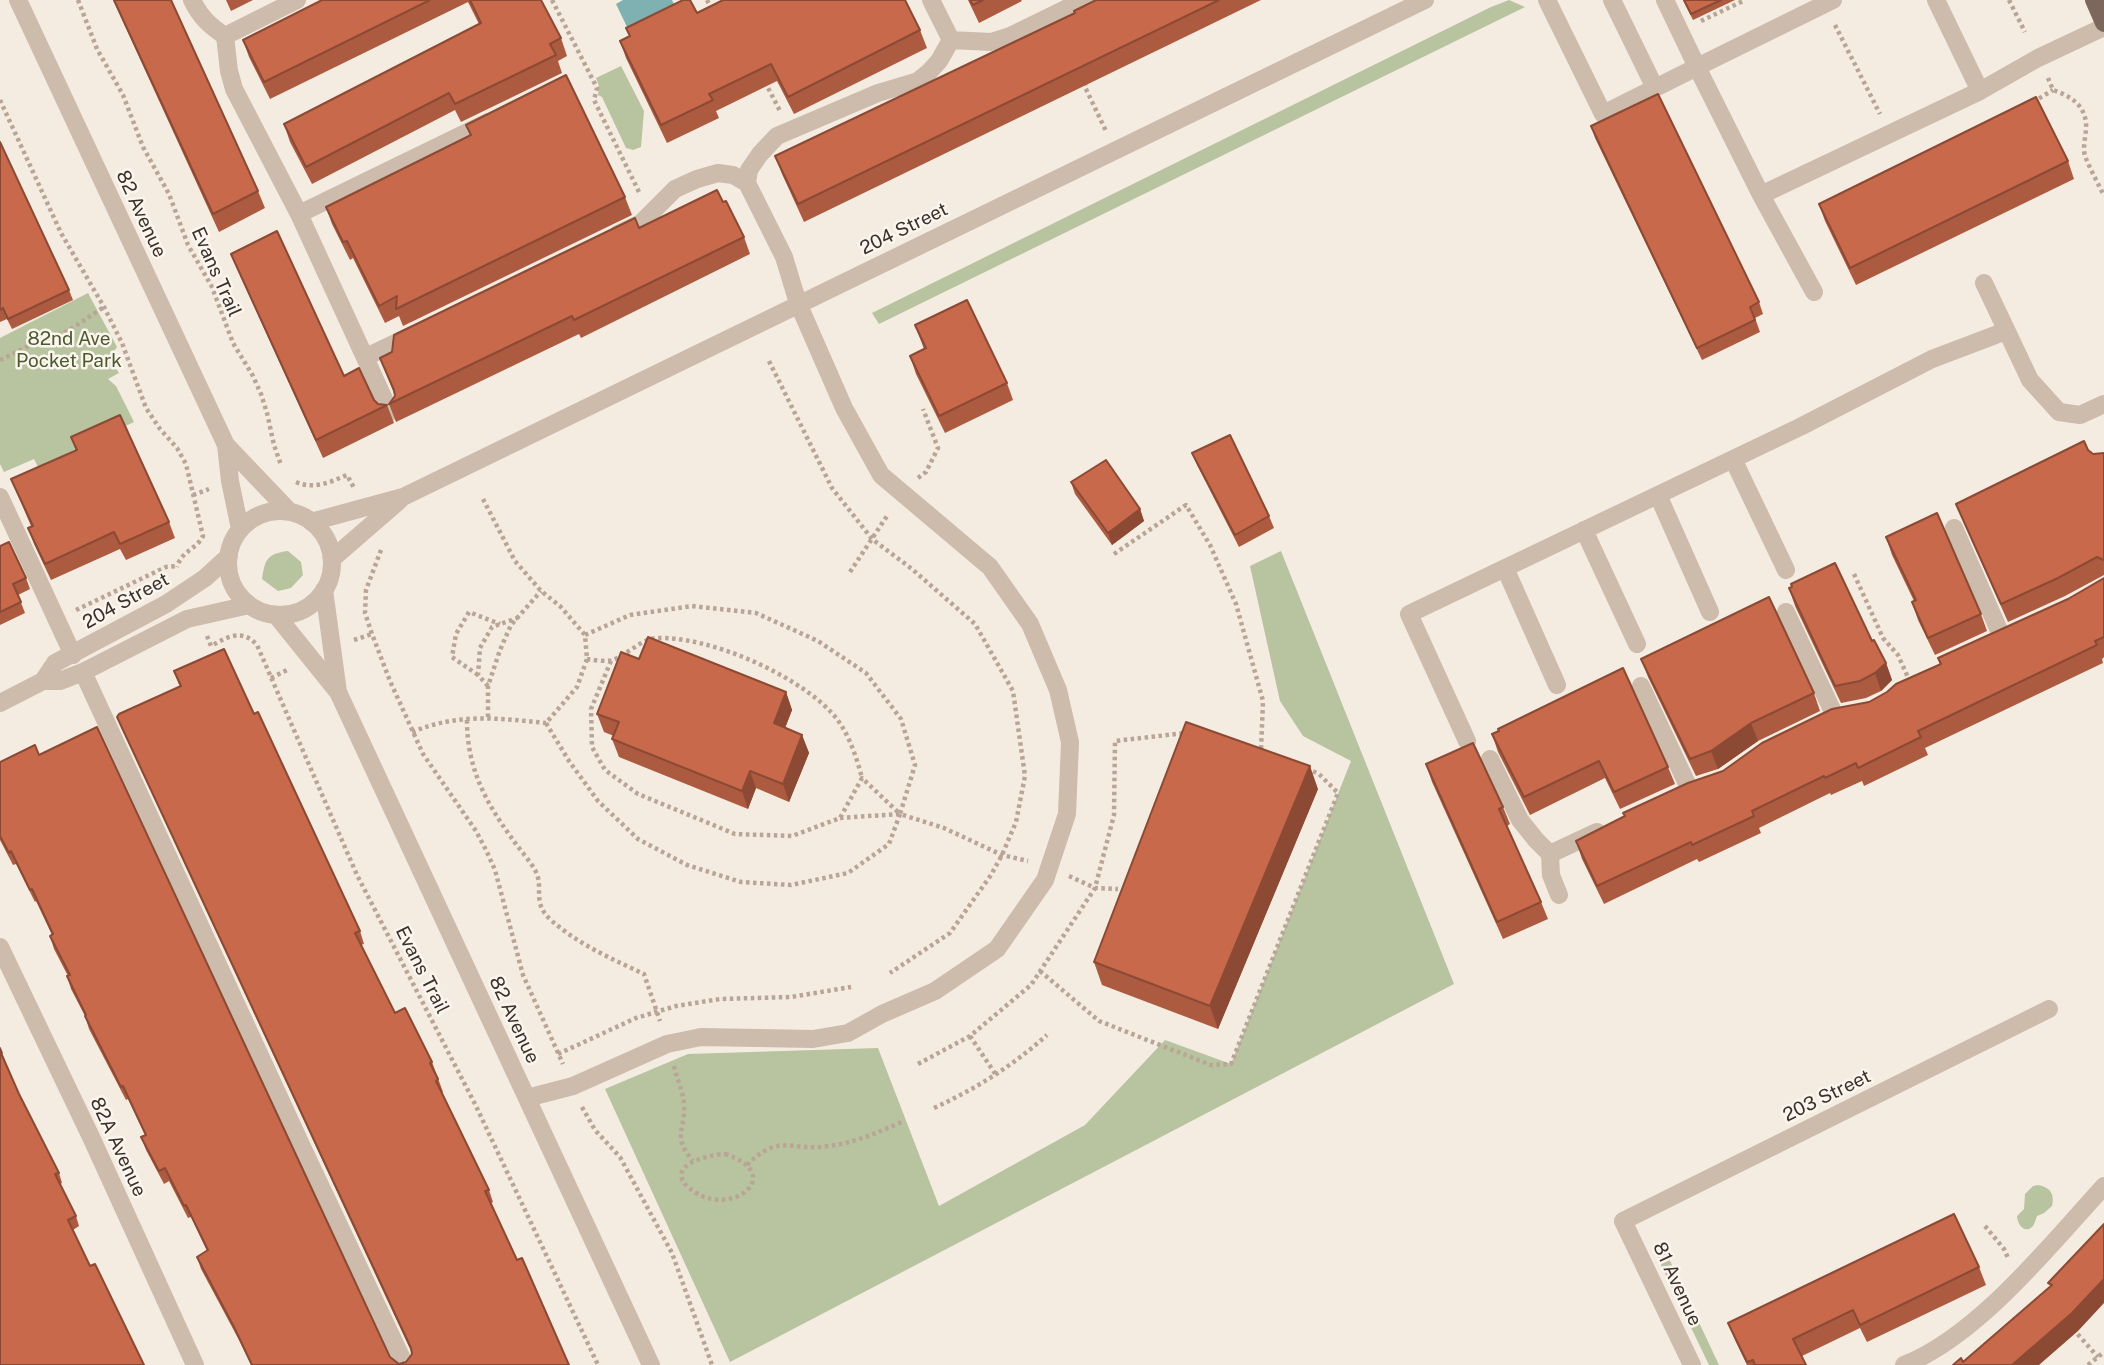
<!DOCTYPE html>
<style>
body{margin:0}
canvas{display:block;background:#f4ebe1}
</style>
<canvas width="2104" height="1365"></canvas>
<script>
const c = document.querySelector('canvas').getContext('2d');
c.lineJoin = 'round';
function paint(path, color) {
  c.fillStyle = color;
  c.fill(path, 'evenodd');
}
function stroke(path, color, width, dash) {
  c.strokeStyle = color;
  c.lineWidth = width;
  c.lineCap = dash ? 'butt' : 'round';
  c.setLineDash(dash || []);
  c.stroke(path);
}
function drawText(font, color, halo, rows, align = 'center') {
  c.font = font + ' "Public Sans",sans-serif';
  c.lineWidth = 5;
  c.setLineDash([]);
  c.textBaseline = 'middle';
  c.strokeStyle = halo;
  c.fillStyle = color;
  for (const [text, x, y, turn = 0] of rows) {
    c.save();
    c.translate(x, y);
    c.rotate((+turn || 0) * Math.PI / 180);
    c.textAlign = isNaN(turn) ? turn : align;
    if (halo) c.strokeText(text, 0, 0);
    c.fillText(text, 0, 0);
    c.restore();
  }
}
paint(new Path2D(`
 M 1509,0 L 1525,7 L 879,324 L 872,313 L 1491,7 Z
 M 621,66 L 644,111 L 641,147 L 633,150 L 626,148 L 602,97 L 598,95 L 599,86 L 596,78 Z
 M 88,293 L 117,347 C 110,356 113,364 119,373 L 108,379 L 116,386 L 134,422 L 38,467 L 34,459 L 4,472 L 0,464 L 0,338 Z
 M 288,551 L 301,562 L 303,575 L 291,588 L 278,591 L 262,579 C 265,559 267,554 288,551 Z
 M 1281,551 L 1454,984 L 730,1362 L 605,1089 L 688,1054 L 878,1048 L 939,1206 L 1085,1125 L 1165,1040 L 1231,1064 L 1351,761 L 1303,736 L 1280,701 L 1250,566 Z
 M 2038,1185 C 2050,1187 2055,1194 2052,1206 L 2044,1213 L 2037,1216 C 2037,1216 2034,1225 2033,1226 C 2025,1235 2017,1224 2017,1216 L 2024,1209 L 2025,1194 L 2033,1186 Z
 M 1658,1246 L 1663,1246 L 1719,1365 L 1709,1365 L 1662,1267 L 1658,1257 Z`), '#b8c4a0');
paint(new Path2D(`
 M 623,0 L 672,0 L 676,8 L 629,31 L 616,4 Z`), '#7fb0b2');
stroke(new Path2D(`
 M 78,0 L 97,49 L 123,95 L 143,147 L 169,194 L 188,245 L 212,287 L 233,343 L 253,376 L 261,394 L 267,413 L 274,445 L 281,465
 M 552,0 L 597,88 L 594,100 L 639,192
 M 707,0 L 713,12
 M 2009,0 L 2025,32
 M 1701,21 L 1745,0
 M 1835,25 L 1880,114
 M 2048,78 L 2053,90 C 2070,96 2084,104 2086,123 C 2087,134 2082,145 2085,156 C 2090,169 2098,183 2104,196
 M 765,82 L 780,111
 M 1085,82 L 1085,87 L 1106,131
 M 0,100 L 61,233 L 104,307 L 122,343 L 146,408 L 160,429 L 177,448 L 186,464 L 203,536 C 196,550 182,550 177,567
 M 2033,102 L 2053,90
 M 0,360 L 35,343 L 68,331 L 104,307
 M 769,361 L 832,488 L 872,539 L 912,569 L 975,624 L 1013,691 L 1025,776 L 1016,822 L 1002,855 L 991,875 L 950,933 L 890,973
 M 918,478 L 926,472 L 938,448 L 923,409
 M 296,482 C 314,490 330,482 347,475 L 354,488
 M 193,495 L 209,489
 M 483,499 L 515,561 L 541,591 L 560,606 L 585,635
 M 381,550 L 366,590 L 365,613 L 372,634 L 390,681 L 423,754 L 476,831 L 486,850 L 495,870 L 523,975 L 563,1064
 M 1114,554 L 1186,505 L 1210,545 L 1236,604 L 1263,701 L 1261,751
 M 850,572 L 887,516
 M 1854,574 L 1883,638 L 1898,655 L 1910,682
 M 76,610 L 166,567 L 177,566
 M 207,636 L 211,646 C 227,637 242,628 257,645 L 357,875 L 475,1104 L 598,1365
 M 354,640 L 372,634
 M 587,659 C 595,660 606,662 613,660 C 627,655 641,639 656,638 C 709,636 793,673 830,711 C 847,728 856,755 862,778
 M 611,661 L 591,709 L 592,747 L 605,770 L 638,794 L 735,834 L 792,836 L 840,818 L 862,778 L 900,814
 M 478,675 L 452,657 L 456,634 L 469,612 L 500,624
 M 271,678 L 289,669
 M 488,686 L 478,675 L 480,648 L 492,627 L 517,618
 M 488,717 L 488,686 L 500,650 L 511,625 L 541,591
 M 467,720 C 467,766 484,800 511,837 C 518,848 530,860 536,872 C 544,889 531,903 552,921 C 578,944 612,959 644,974 L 660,1021
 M 412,732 C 459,713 496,718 546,723
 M 900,814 L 889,844 L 848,873 L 791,885 L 741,882 L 687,865 L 638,839 L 598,801 L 569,761 L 546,723 L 577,687 L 587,659 L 585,635 L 630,615 L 692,606 L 756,613 L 818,641 L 866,673 L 901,719 L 915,765 L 900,814 L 944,828 L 1002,855 L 1028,861
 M 840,818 L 899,814
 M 1069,876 L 1095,888 L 1118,889
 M 1040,971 L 1099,1021 L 1211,1065 L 1231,1064 L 1338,793 L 1319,774 L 1306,768
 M 970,1036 L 996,1075
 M 558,1054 L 636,1018 L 676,1006 L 720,999 L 791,997 L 851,987
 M 918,1064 L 970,1036 L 1031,985 L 1095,888 L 1114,815 L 1115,741 L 1185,733
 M 674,1066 C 677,1079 683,1091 684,1104 C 686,1131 671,1135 693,1161
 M 582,1107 L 595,1130 L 620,1157 L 672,1253 L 712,1365
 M 934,1108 C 977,1088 1011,1067 1047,1035
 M 725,1154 C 786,1174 734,1216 696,1193 C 658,1169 703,1155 725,1154 Z
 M 747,1165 C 780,1132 791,1152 829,1146 C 855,1143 878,1132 902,1122
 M 1985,1226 L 2004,1249 L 2008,1258
 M 2073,1329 L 2098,1357
 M 2088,1365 L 2104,1352`), '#b9a596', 4.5, [3.5, 3.5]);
stroke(new Path2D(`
 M 18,0 L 226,445 L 289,511
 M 192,0 C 200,17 210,26 225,36 L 229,71 L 234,89 L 299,214 L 390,412
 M 931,0 L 951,40
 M 1547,0 L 1603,114 L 1655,88 L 1612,0
 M 1833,0 L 1697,67 L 1761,195 L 1980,91 L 2038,58 L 2104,27
 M 1936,0 L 1980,91
 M 225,36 L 297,0
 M 1655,88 L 1697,67 L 1665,0
 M 747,183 L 749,170 L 760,154 L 777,136 L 878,93 L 918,81 L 929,72 L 939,61 L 951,40 L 991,42 L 1010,36 L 1084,0
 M 1761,195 L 1814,292
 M 299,214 L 488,122
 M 1984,283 L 2030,380 L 2059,412 L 2080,415 L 2104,404
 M 366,357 L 414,334
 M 226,445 L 230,481 L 240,529
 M 1733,459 L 1786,570
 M 1658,495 L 1710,612
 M 0,497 L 73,655
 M228 563a52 52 0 1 1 104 0a52 52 0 1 1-104 0Z
 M 311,522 L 403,497 L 1425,0
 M 1954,528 L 2002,637
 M 1584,530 L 1637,644
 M 332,559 L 400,500
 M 1505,568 L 1557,685
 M 324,590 L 338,692
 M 1786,612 L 1835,716
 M 276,615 L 338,692 L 651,1365
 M 83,672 L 304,1151 L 405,1365
 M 43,681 L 55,663 L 166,604 L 205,578 L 229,556
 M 1641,686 L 1690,790
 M 0,703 L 43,681 L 60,681 L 83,672 L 187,619 L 249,605
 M 1467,741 L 1409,614 L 1800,427 L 1932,359 L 2006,331
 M 1490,759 L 1520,820 L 1536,840 L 1550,854 L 1597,832
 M 1550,854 L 1551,875 L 1559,895
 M 0,947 L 91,1137 L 195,1365
 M 527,1098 L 573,1086 L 667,1044 L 701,1037 L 813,1039 L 848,1033 L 882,1014 L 935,991 L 997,949 L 1045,880 L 1067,814 L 1070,742 L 1058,690 L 1030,624 L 990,567 L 881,475 L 844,408 L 798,303 L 784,257 L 747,183 L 733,175 L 718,173 L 697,179 L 675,189 L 641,223 L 618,234
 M 1692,1365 L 1623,1221 L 2049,1009
 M 1904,1365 C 1978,1336 2051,1244 2104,1186`), '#cdbbac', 18);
stroke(new Path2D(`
 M 2094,0 L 2104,23`), '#7d675c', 18);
paint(new Path2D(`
 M 113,0 L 171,0 L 258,191 L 265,208 L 219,232 Z
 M 226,0 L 253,0 L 231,11 Z
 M 320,0 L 541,0 L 561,38 L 567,56 L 558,61 L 562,73 L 461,122 L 455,110 L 312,184 L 290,142 L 284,124 L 479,24 L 468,2 L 270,99 L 249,57 L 243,40 L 320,2 Z
 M 968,0 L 1021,0 L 1022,1 L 979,23 Z
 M 1096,0 L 1261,0 L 804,222 L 782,174 L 775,156 L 1074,13 Z
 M 1683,0 L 1735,0 L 1693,20 Z
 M 697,13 L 920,30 L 927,48 L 794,114 L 777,81 L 716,111 L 719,118 L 667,143 L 626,58 L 620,41 L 630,36 L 626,28 Z
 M 466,125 L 625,197 L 632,215 L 403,326 L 399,316 L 385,323 L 353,258 L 350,260 L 332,224 L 326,207 L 470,135 Z
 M 1591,126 L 1759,302 L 1763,314 L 1755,318 L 1760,332 L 1702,360 L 1595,138 Z
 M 0,142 L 69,290 L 73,300 L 12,329 L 7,319 L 0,322 Z
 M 2068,161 L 2074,179 L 1856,285 L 1825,221 L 1819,204 Z
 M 723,202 L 744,237 L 750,254 L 581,338 L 579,334 L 396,422 L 389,404 L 395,396 L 380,358 L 639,228 Z
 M 231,254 L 344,376 L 378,404 L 387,405 L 394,423 L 323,458 L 238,271 Z
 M 915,325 L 1007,383 L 1013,400 L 945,433 L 916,374 L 910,356 L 924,349 Z
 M 71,437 L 169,522 L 175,538 L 126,560 L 120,549 L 51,580 L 34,544 L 28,528 L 31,526 L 11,479 L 76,451 Z
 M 2088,450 L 2093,454 L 2104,453 L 2104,575 L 2065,596 L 2008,622 L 1963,521 L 1956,504 Z
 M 1192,453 L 1269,516 L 1274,528 L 1239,547 L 1197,465 Z
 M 1071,482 L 1140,509 L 1144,521 L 1112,545 L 1075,494 Z
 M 1886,537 L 1981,614 L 1987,631 L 1935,655 L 1918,620 L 1912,602 L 1914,601 L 1892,555 Z
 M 0,546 L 26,578 L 30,589 L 18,595 L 25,613 L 0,625 Z
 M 2104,578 L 2104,657 L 2102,659 L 2103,663 L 1925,748 L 1928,755 L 1864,786 L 1862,781 L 1831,795 L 1830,793 L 1759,828 L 1761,833 L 1699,862 L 1697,859 L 1604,904 L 1582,859 L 1576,841 L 1869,702 L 1940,665 L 1938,658 L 2068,599 Z
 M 1789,588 L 1872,641 L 1886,663 L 1892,680 L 1881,691 L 1866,698 L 1841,703 L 1795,606 Z
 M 639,659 L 786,692 L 792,710 L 785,728 L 802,735 L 809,753 L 789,802 L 756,788 L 748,809 L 619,757 L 612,739 L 614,736 L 604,732 L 597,714 Z
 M 1641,659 L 1814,693 L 1820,711 L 1758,741 L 1718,769 L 1696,776 L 1648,677 Z
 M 174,671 L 254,714 L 360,931 L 364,944 L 361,945 L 395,1013 L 432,1062 L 443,1092 L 441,1093 L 489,1190 L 493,1202 L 491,1203 L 517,1260 L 569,1365 L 251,1365 L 239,1340 L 201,1269 L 197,1257 L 207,1251 L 191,1217 L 188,1218 L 169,1181 L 164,1184 L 146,1150 L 141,1137 L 145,1135 L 128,1099 L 126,1100 L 89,1029 L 85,1016 L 71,989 L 67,976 L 68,976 L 54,949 L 50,936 L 52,935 L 36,901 L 35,902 L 16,864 L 13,865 L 0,840 L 0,762 L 39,755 L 390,1357 L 399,1364 L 406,1362 L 412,1354 L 411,1351 L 122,729 L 117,717 L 180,687 Z
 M 1492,734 L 1668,767 L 1675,784 L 1620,809 L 1605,778 L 1530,815 L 1498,752 Z
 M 1426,764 L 1503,807 L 1510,824 L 1507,826 L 1541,902 L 1548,919 L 1503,939 L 1432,782 Z
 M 1318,789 L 1218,1029 L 1102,985 L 1094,962 Z
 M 0,1048 L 5,1063 L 19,1094 L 59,1173 L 62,1183 L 60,1184 L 76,1216 L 79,1226 L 73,1230 L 90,1266 L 0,1365 Z
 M 1979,1267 L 1986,1285 L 1867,1342 L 1860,1328 L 1802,1356 L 1806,1365 L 1747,1365 L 1735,1340 L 1728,1323 Z`), '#ac5a40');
paint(new Path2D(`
 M 1140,509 L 1144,521 L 1112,545 L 1108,533 Z
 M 1886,663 L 1892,680 L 1881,691 L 1875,673 Z
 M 786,692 L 792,710 L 780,741 L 774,723 Z
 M 1751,723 L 1758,741 L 1718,769 L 1711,751 Z
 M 802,735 L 809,753 L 789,802 L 783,784 Z
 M 1310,766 L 1318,789 L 1218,1029 L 1210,1006 Z
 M 750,771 L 756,788 L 748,809 L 742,791 Z
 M 2104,1279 L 2104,1303 L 2078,1331 L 2039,1365 L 2012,1365 Z`), '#8c4a34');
const building = new Path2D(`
 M 114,0 L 171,0 L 258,191 L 213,214 Z
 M 322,0 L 430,0 L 264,82 L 243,40 Z
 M 470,0 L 541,0 L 561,38 L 550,44 L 556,55 L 455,104 L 449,93 L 306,167 L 284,124 L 481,23 Z
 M 683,0 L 690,0 L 697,13 L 723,0 L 905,0 L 920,30 L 788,97 L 771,64 L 709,94 L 713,100 L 661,125 L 620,41 L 630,36 L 626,28 Z
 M 970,0 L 983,0 L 973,5 Z
 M 1096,0 L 1219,0 L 798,204 L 775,156 L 1075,13 L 1074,11 Z
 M 1684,0 L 1721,0 L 1691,14 Z
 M 566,75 L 625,197 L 396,309 L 397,296 L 379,306 L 347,241 L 343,242 L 326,207 L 471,135 L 466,125 Z
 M 1658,94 L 1759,302 L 1750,307 L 1755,320 L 1697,348 L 1591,126 Z
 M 2036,97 L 2068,161 L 1850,268 L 1819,204 Z
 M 0,142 L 69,290 L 8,319 L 3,308 L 0,310 Z
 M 717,190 L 723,202 L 726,201 L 744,237 L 574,320 L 572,316 L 389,404 L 395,396 L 394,390 L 380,358 L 392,352 L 394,335 L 635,218 L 639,228 Z
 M 277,231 L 344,376 L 359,368 L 374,400 L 378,404 L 387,405 L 316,440 L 231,254 Z
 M 967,300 L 1007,383 L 939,416 L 910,356 L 926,348 L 915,325 Z
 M 120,415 L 169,522 L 120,544 L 114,532 L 45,564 L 28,528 L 33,526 L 11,479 L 77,450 L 71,437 Z
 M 1230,435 L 1269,516 L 1235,535 L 1192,453 Z
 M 2084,441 L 2088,450 L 2093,454 L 2104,453 L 2104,560 L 2097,557 L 2058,578 L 2001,604 L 1956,504 Z
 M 1106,460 L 1140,509 L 1108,533 L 1071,482 Z
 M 1937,513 L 1981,614 L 1928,638 L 1912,602 L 1916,600 L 1886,537 Z
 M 9,542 L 26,578 L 13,584 L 21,602 L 0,612 L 0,546 Z
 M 1835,563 L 1872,641 L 1874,640 L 1886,663 L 1875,673 L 1860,681 L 1835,686 L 1789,588 L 1792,587 L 1791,584 Z
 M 2104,578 L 2104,637 L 2095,641 L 2097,645 L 1918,731 L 1921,737 L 1858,768 L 1856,763 L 1825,778 L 1824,776 L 1752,811 L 1754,816 L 1692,845 L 1691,842 L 1597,886 L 1576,841 L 1625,816 L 1623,813 L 1688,783 L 1723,771 L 1762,743 L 1832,709 L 1869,702 L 1887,692 L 1896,684 L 1941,664 L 1938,658 L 2068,599 Z
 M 1769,597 L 1814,693 L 1751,723 L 1711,751 L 1690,759 L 1641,659 Z
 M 648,637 L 786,692 L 774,723 L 802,735 L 783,784 L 750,771 L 742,791 L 612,739 L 619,722 L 597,714 L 621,652 L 639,659 Z
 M 224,649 L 254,714 L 258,712 L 360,931 L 355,933 L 395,1013 L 405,1008 L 432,1062 L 430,1063 L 438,1079 L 436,1081 L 489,1190 L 485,1191 L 517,1260 L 522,1258 L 569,1365 L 252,1365 L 234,1327 L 197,1257 L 208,1250 L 186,1205 L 184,1206 L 165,1168 L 159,1171 L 141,1137 L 146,1135 L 123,1086 L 121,1087 L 85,1016 L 86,1015 L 67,976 L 70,975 L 50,936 L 53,934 L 32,889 L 30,890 L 11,851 L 9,853 L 0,836 L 0,762 L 35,745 L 39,755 L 97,727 L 390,1357 L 399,1364 L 406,1362 L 412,1354 L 411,1348 L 117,717 L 119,714 L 181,686 L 174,671 Z
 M 1623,668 L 1668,767 L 1614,792 L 1599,761 L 1524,797 L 1492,734 L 1499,731 L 1498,729 Z
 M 1186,722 L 1310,766 L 1210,1006 L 1094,962 Z
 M 1473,743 L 1503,807 L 1499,809 L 1541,902 L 1497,922 L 1426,764 Z
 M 0,1048 L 2,1053 L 1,1053 L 19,1094 L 59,1173 L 55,1174 L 76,1216 L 68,1220 L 90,1266 L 95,1264 L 144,1365 L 0,1365 Z
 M 1954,1214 L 1979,1267 L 1860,1325 L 1853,1310 L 1793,1339 L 1806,1365 L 1755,1365 L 1753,1360 L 1747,1362 L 1728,1323 Z
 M 2104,1224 L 2104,1279 L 2072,1313 L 2012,1365 L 1953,1365 L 1961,1358 L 1963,1362 L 2052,1285 L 2048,1283 Z`);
paint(building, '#c8694b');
stroke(building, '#8c4a34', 2);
drawText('19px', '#3b302b', '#fbf5ee', [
 ["82 Avenue",141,214,65],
 ["204 Street",904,229,-26],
 ["Evans Trail",216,272,66],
 ["204 Street",126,601,-29],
 ["Evans Trail",422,970,63],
 ["82 Avenue",514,1020,65],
 ["203 Street",1827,1096,-26],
 ["82A Avenue",118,1147,65],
 ["81 Avenue",1677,1284,65]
]);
drawText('19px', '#4a5a2e', '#fbf5ee', [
 ["82nd Ave",69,339],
 ["Pocket Park",69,361]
]);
</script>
